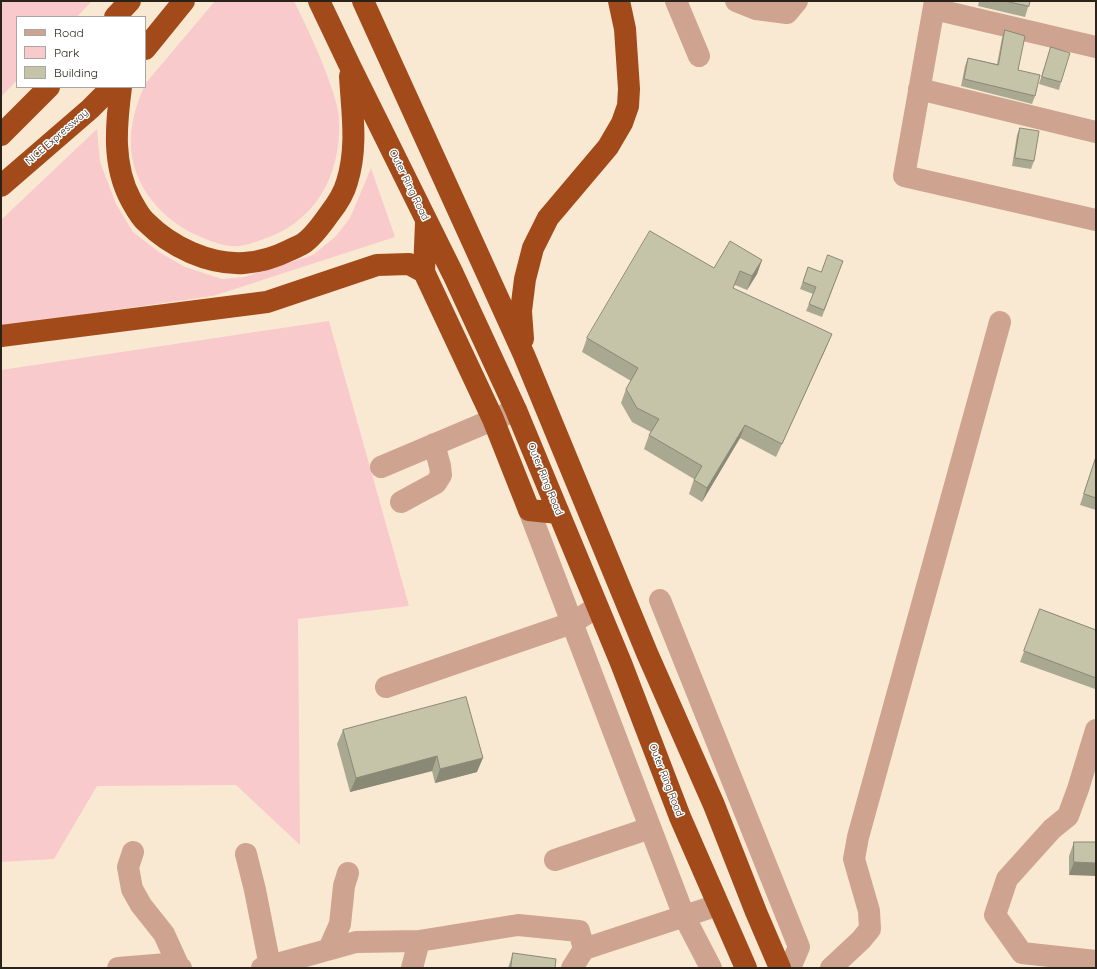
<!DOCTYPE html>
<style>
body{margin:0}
#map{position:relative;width:1097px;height:969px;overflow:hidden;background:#fae9d2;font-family:Quicksand,sans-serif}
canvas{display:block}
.frame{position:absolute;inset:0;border:2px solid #29231a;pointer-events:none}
.legend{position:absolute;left:16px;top:16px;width:130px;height:72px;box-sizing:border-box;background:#fff;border:1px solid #a9a7a3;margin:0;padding:5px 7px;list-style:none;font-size:12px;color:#29231a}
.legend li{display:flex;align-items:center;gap:8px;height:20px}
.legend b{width:20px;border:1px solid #a9a7a3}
</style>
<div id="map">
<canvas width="1097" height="969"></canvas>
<div class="frame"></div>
<ul class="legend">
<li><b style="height:5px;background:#cea38f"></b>Road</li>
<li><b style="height:11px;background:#f8cacc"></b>Park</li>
<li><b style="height:11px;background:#c5c4a9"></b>Building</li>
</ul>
</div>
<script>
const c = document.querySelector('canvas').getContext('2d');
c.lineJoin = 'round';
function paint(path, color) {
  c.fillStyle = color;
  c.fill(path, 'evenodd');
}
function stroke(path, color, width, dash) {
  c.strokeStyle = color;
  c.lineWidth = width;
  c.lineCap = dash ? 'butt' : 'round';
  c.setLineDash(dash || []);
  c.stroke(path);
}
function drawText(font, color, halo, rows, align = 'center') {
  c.font = font + ' Quicksand,sans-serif';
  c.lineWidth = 3;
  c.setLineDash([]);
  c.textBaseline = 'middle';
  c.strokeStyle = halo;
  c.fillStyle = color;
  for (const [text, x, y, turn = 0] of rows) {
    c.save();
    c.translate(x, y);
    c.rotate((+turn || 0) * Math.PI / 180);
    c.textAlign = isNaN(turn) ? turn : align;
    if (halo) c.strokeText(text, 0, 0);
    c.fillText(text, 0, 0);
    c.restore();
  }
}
paint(new Path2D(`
 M 1,1 L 92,1 L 77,17 L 17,17 L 17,80 L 1,97 Z
 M 215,1 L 294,1 C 306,26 318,50 327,75 C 332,89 338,104 339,119 C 342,176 314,225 258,241 C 252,243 246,245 240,246 C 225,248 208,240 194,234 C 157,216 128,179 131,136 C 132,119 137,103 144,87 L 145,87 L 145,84 Z
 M 97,129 L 100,162 L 116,204 L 133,232 L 159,252 L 185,267 L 222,279 L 244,277 L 313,255 L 336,236 L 350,218 L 371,168 L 395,237 L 213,296 L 1,326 L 1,220 Z
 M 329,321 L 409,606 L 298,619 L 300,845 L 236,785 L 97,786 L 54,859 L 1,862 L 1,370 Z`), '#f8cacc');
stroke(new Path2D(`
 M 676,1 L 699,56
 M 736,1 L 756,9 L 787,13 L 797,1
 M 935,1 L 904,176 L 1096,220
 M 934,9 L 1096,47
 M 919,89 L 1096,132
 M 381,467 L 516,410
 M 401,502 L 436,483 L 441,475 L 440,466 L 434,444
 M 529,510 L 684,916 L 711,968
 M 660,600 L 799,947 L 790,968
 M 386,687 L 572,623 L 597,607
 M 1096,730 L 1078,789 L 1068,816 L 1052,829 L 1007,879 L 995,915 L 1022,953 L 1096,961
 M 133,852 L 128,867 L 132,889 L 141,905 L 164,934 L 179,967
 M 246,854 L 255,890 L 270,966
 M 555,860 L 650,828
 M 329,949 L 340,924 L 344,886 L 348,873
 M 118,968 L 167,964 L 181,968
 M 262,968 L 356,942 L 419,941 L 518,925 L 579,931 L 584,949
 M 412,968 L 419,941
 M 572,968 L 584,949 L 718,905
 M 831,968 L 861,940 L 870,929 L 869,911 L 854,859 L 858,837 L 1000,322`), '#cea38f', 22);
stroke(new Path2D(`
 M 319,1 L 350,66 L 453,274 L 516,410 L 621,663 L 680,817 L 746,968
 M 363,1 L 524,355 L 647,653 L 714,805 L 756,912 L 780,968
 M 115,17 L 130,1
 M 145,49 L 184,1
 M 121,87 C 116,125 112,165 131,200 C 135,207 140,217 146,222 C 171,247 209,265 244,263 C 260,262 276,257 290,250 C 295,247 300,246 304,243 C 314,236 323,223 330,213 C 337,204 344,193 347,182 C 358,147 352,112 350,76
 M 1,135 L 49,87
 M 1,186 L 90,109 L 112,87
 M 426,222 L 424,272 L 493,419 L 529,510 L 558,513
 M 1,336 L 267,302 L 377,265 L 409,264 L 424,272
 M 523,339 L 521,311 L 525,279 L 533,248 L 548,218 L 608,147 L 622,123 L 628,106 L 629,89 L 625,29 L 619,1`), '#a24a1a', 22);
paint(new Path2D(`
 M 979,1 L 1030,1 L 1025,17 L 978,6 Z
 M 1005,30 L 1018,70 L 1035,96 L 1032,104 L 961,86 L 965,66 L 968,58 L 997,64 L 1002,38 Z
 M 1051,47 L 1061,82 L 1059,90 L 1039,84 Z
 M 1020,128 L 1034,161 L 1031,169 L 1012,166 L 1017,135 Z
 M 762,260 L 757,274 L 747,290 L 735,285 L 733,288 L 826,348 L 776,457 L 740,438 L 702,502 L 689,494 L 694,479 L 644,449 L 649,435 L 651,432 L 632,422 L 621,403 L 626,389 L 631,381 L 582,352 L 587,338 L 714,268 Z
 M 843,261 L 822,317 L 806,311 L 813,294 L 800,289 L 808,267 L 821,272 Z
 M 1096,456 L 1096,510 L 1080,505 Z
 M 1040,609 L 1096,630 L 1096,686 L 1095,689 L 1020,662 Z
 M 466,697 L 477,772 L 435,783 L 432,771 L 350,792 L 337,744 L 343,730 Z
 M 1074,842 L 1096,842 L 1069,875 L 1069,856 Z
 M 513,953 L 555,968 L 508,968 Z`), '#a9a991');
paint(new Path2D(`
 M 762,260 L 757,274 L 747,290 L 752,276 Z
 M 832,334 L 826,348 L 776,457 L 782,444 Z
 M 745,425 L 740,438 L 702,502 L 707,488 Z
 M 437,756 L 432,771 L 350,792 L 356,778 Z
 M 483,758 L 477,772 L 435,783 L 440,769 Z
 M 1074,862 L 1096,863 L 1096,876 L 1069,875 Z`), '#8a8976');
const building = new Path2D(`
 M 1005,1 L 1030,1 L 1029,6 Z
 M 1005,30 L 1025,36 L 1018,70 L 1040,75 L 1035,96 L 964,79 L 968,58 L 998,65 Z
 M 1051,47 L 1070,53 L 1061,82 L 1042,77 Z
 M 1020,128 L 1039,131 L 1034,161 L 1015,158 Z
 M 650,231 L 714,268 L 730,241 L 762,260 L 752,276 L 740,271 L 733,288 L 832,334 L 782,444 L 745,425 L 707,488 L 694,480 L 702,466 L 649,435 L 659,419 L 637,408 L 626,389 L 638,368 L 587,338 Z
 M 828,255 L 843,261 L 824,310 L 809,304 L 816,287 L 803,282 L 808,267 L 821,272 Z
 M 1096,457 L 1096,498 L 1084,494 Z
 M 1040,609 L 1096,630 L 1096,678 L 1024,651 Z
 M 466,697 L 483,758 L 440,769 L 437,756 L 356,778 L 343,730 Z
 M 1074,842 L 1096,842 L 1096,863 L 1074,862 Z
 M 513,953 L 556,959 L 555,968 L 511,968 Z`);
paint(building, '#c5c4a9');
stroke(building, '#8a8976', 1);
drawText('10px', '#29231a', '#fff', [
 ["NICE Expressway",57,137,-41],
 ["Outer Ring Road",409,185,64],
 ["Outer Ring Road",545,479,68],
 ["Outer Ring Road",666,780,69]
]);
</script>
